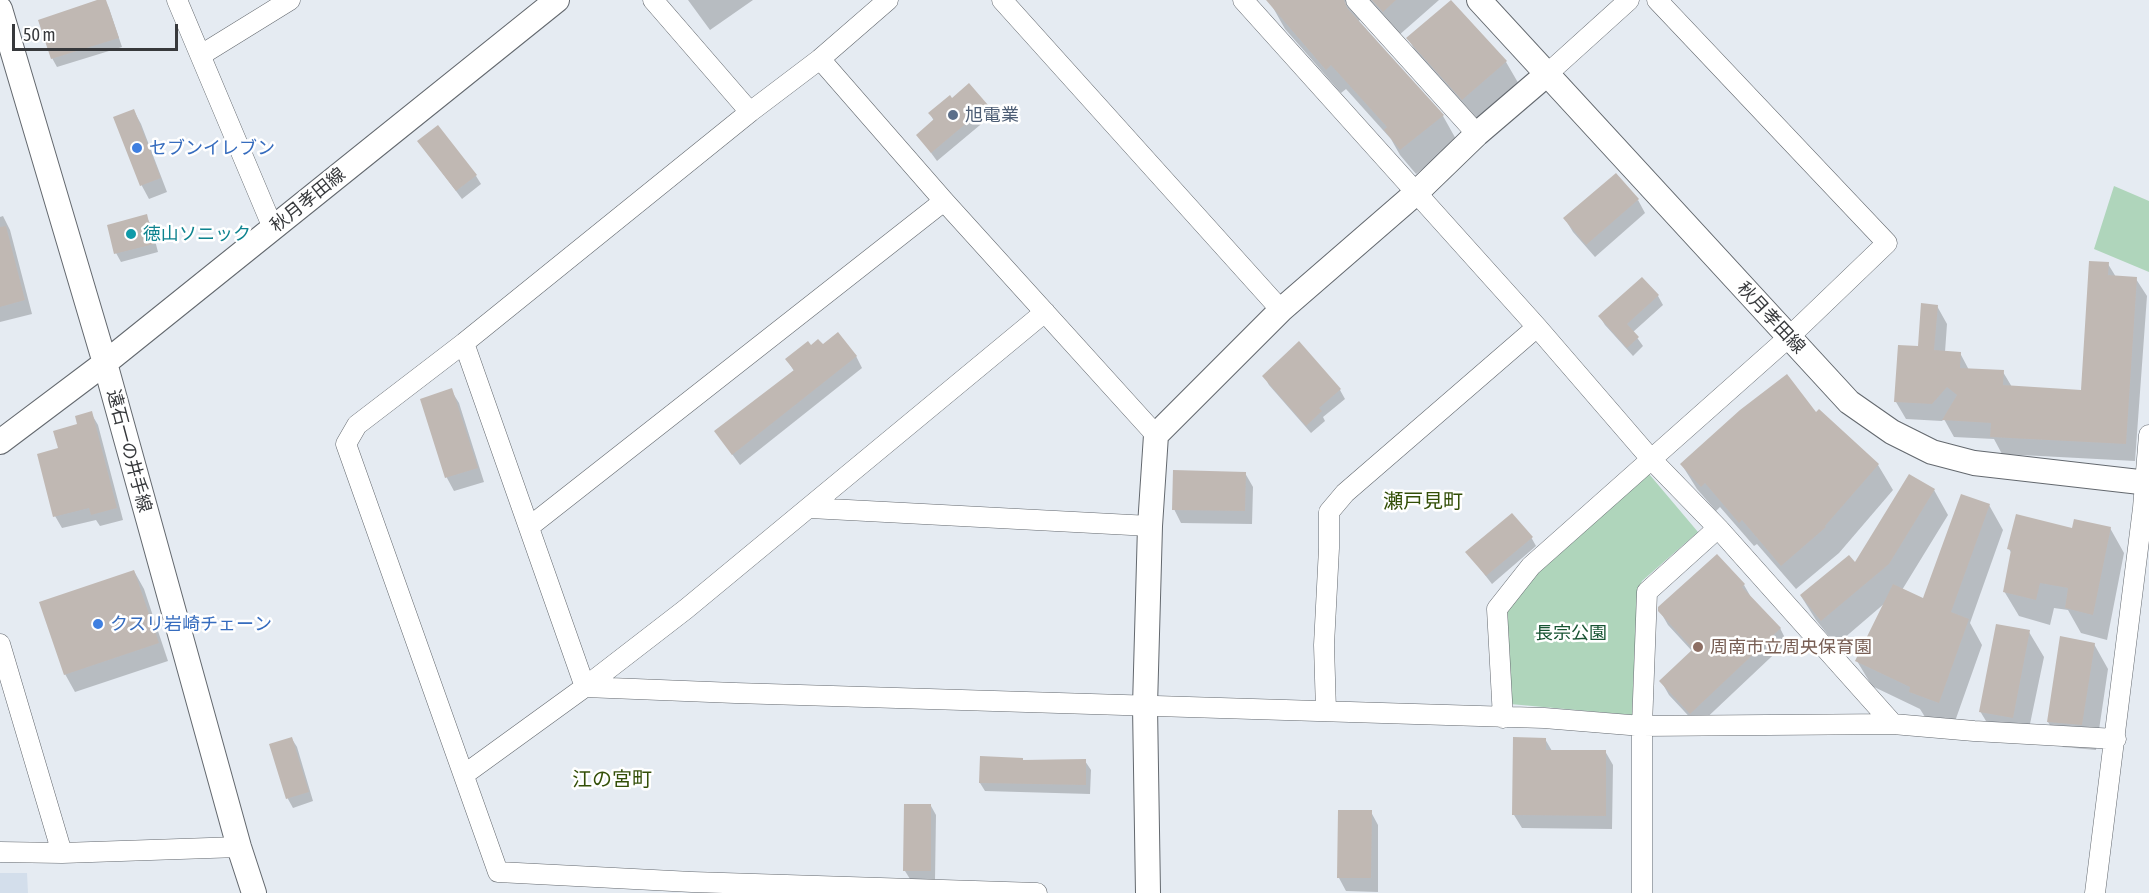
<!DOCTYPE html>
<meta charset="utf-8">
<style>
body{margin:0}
#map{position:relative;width:2149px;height:893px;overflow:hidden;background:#e5ebf2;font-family:"Asap Condensed",sans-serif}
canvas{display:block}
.scale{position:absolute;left:12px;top:24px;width:166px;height:27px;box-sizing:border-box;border:3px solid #37393c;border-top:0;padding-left:8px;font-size:18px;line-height:21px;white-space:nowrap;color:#37393c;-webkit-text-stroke:4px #fff;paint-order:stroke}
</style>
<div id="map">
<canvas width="2149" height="893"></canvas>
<div class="scale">50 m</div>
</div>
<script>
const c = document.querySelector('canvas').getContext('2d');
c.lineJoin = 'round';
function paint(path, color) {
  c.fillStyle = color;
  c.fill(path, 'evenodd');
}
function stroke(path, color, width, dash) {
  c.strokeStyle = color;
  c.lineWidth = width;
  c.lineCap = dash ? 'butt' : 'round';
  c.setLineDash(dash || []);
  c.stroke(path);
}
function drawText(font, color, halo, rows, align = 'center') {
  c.font = font + ' "Asap Condensed","Noto Sans JP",sans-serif';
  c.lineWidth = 5;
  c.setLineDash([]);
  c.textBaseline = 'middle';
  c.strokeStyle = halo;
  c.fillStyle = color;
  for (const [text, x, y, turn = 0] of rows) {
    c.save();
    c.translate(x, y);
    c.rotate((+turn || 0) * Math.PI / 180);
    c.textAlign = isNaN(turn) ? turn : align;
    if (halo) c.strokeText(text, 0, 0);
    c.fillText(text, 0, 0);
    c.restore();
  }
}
paint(new Path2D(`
 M 0,873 L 27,873 L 28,893 L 0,893 Z`), '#d3deeb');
paint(new Path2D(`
 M 2114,186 L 2149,201 L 2149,272 L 2094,249 Z
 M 1649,474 L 1698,532 L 1642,581 L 1637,596 L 1632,715 L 1510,704 L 1505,614 L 1527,583 Z`), '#afd5bb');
paint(new Path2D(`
 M 101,0 L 105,0 L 109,8 L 122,47 L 57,67 L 52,58 Z
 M 688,0 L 753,0 L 710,30 Z
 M 1276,0 L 1439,0 L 1398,36 L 1362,16 L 1359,21 L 1443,116 L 1457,141 L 1416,174 L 1400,155 L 1391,139 L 1346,89 L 1341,93 L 1285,29 L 1271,4 Z
 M 1408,38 L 1506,62 L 1520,86 L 1478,124 L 1422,63 Z
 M 952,100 L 987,106 L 992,115 L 937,161 L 918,135 L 934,121 L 930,114 Z
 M 134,111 L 141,124 L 167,192 L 149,199 L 142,186 L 115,118 Z
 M 419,142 L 476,176 L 481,184 L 462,199 Z
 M 1638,200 L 1645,213 L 1595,257 L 1573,232 L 1565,219 Z
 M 3,216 L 10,230 L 32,314 L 0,322 L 0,217 Z
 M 146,216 L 151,225 L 158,252 L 121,262 L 116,253 Z
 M 2108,264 L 2116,277 L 2136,279 L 2147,296 L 2135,461 L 2002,454 L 1994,439 L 1954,437 L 1944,419 L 1942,421 L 1906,419 L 1896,402 L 1937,306 L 1947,324 L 1945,352 L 1960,353 L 1969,370 L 2003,372 L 2012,387 L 2083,391 Z
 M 1642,279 L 1658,296 L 1663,305 L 1633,332 L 1643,346 L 1633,356 L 1605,325 L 1600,317 Z
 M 822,346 L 856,356 L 862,368 L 740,465 L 716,432 L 794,371 L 787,360 L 811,347 Z
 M 1264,376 L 1340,390 L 1345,399 L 1323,417 L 1325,421 L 1311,433 L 1269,385 Z
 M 451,390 L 459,403 L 484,482 L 454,491 L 447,478 L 422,400 Z
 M 91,413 L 98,425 L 123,520 L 100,526 L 96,520 L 62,528 L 55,516 L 60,449 Z
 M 1816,415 L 1878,465 L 1893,490 L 1839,553 L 1796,589 L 1757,544 L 1754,546 L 1720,507 L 1716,511 L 1697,489 L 1682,465 Z
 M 1245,473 L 1253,487 L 1252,524 L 1181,523 L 1174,509 Z
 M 1934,490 L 1948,515 L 1902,590 L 1924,600 L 1989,505 L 2003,530 L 1970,623 L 1982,645 L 1953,727 L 1925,717 L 1920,709 L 1872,686 L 1857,661 L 1885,603 L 1836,645 L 1816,620 L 1801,596 L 1855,565 Z
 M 2110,528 L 2124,553 L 2107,640 L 2081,633 L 2068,610 L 2054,608 L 2050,625 L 2019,616 L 2004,591 L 2012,554 L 2009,549 L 2073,530 Z
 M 1531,537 L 1536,546 L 1492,584 L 1467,552 Z
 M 134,571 L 144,589 L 168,661 L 75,692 L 65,674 Z
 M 1744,585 L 1752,599 L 1780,628 L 1787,642 L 1698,726 L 1669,695 L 1661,681 L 1692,651 L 1668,625 L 1660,611 Z
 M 2029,632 L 2044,657 L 2026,743 L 1995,736 L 1980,711 Z
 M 2062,638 L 2094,644 L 2108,669 L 2096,750 L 2063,747 L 2048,722 Z
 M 292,739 L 297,747 L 313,801 L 293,808 L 288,799 L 271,745 Z
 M 1545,739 L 1552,751 L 1605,751 L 1613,765 L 1612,829 L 1522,828 L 1514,815 Z
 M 1085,761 L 1091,770 L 1090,794 L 985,791 L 980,783 Z
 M 931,806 L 936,815 L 935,880 L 910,879 L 905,871 Z
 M 1340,812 L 1371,812 L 1378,825 L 1378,892 L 1346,891 L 1339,878 Z`), '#0003');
paint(new Path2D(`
 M 97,0 L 106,0 L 119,38 L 51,59 L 38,20 Z
 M 1266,0 L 1344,0 L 1347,8 L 1444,115 L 1400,150 L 1384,130 L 1387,127 L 1331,65 L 1326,70 Z
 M 1372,0 L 1396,0 L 1383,12 Z
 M 1451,0 L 1507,61 L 1462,100 L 1406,38 Z
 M 969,83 L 988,105 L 931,153 L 916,135 L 934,119 L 928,113 L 950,95 L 952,98 Z
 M 134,109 L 161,178 L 140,186 L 113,117 Z
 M 438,125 L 477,175 L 456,191 L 417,141 Z
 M 1616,173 L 1639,199 L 1586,245 L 1563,218 Z
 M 147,214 L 154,244 L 114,254 L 107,225 Z
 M 6,226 L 25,300 L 0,307 L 0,227 Z
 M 2089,261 L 2109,262 L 2108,275 L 2137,277 L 2126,444 L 1990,437 L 1991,423 L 1942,420 L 1957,395 L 1947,387 L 1932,404 L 1894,402 L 1898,345 L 1918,346 L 1921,303 L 1938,305 L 1934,350 L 1961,352 L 1960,368 L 2004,370 L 2003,385 L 2081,390 Z
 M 1642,277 L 1659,295 L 1627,324 L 1639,337 L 1627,348 L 1598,316 Z
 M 838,332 L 857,356 L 732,455 L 714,431 L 794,370 L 785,359 L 808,341 L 811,345 L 818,339 L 823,344 Z
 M 1299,341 L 1341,389 L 1319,408 L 1322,411 L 1306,426 L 1262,376 Z
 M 1787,374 L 1816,412 L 1819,409 L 1879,464 L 1825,526 L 1826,527 L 1781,566 L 1742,520 L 1739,523 L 1705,483 L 1701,487 L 1680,464 L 1740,410 Z
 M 452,388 L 478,468 L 445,478 L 420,399 Z
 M 92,411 L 117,508 L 91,515 L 89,508 L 53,517 L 37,454 L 58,448 L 53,431 L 77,424 L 75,416 Z
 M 1173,470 L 1246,472 L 1245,511 L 1172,510 Z
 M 1909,474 L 1935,489 L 1889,564 L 1821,621 L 1800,595 L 1849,555 L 1855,562 Z
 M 1961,494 L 1990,504 L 1951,612 L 1969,619 L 1939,703 L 1909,692 L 1910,687 L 1855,661 L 1893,584 L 1923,598 Z
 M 1512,513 L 1533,537 L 1486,576 L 1465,552 Z
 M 2016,514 L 2072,528 L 2074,519 L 2111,527 L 2093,615 L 2065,608 L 2068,588 L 2040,583 L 2036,600 L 2003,592 L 2011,550 L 2007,549 Z
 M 1717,554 L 1745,584 L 1742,587 L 1781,628 L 1690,714 L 1659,681 L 1693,649 L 1658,611 L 1658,607 Z
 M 134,570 L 159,643 L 64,675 L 39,602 Z
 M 1996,624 L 2030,630 L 2013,718 L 1979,712 Z
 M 2060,636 L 2095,643 L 2082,725 L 2047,722 Z
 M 292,737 L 309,792 L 286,799 L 269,744 Z
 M 1513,737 L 1546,738 L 1546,750 L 1606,750 L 1606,816 L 1512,815 Z
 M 980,756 L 1023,758 L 1023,760 L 1086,759 L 1086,785 L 979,783 Z
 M 904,804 L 931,804 L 931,871 L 903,871 Z
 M 1338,810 L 1372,810 L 1371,878 L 1337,878 Z`), '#c0b8b3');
const minor = new Path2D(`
 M 177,0 L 273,228
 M 653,0 L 750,112
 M 888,0 L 820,59 L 750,112 L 464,343 L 357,425 L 346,444 L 498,872 L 692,882 L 1037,893
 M 1002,0 L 1281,310
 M 1243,0 L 1537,327 L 1651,459 L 1718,528 L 1893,724
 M 1356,0 L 1477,134
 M 201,55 L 290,0
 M 820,59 L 944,201 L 1156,435
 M 1546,75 L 1629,0
 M 464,343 L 585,687
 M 810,508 L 1150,526
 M 529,527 L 944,201
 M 0,644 L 62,853
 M 585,687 L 735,693 L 1544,718 L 1642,726 L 1893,724 L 1974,731 L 2116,739
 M 1326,711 L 1324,645 L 1329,548 L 1329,512 L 1345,493 L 1537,327
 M 1503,718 L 1497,609 L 1531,566 L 1789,337 L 1887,243 L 1657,0
 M 465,774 L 585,687 L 686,609 L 1045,312
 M 0,852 L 62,853 L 239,847
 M 1642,893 L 1642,726 L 1647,592 L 1718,528
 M 2095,893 L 2143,508 L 2149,435`);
const tertiary = new Path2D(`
 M 1479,0 L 1849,402 L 1892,432 L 1932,452 L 1974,463 L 2149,483
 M 0,9 L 105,363 L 239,847 L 254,893
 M 0,442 L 105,363 L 557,0
 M 1148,893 L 1145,706 L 1150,526 L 1156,435 L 1281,310 L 1416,193 L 1477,134 L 1546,75`);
stroke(minor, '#63686e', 21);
stroke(tertiary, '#63686e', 26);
stroke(minor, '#fff', 20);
stroke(tertiary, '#fff', 24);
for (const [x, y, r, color] of [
 [953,115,6,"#5c6f8a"],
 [137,148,6,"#3f7fe0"],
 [131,234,6,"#0f9aa8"],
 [98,624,6,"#3f7fe0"],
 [1698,647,6,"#8d6e63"]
]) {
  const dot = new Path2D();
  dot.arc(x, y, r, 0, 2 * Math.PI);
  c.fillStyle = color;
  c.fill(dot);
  stroke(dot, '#fff', 2);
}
drawText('18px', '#4e5e75', '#fff', [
 ["旭電業",965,115]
], 'left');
drawText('18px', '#366cbe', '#fff', [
 ["セブンイレブン",149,148],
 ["クスリ岩崎チェーン",110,624]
], 'left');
drawText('18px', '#37393c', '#fff', [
 ["秋月孝田線",308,200,-39],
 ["秋月孝田線",1771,318,47],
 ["遠石一の井手線",129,451,75]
]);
drawText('18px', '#0d838f', '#fff', [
 ["徳山ソニック",143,234]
], 'left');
drawText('18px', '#185433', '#fff', [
 ["長宗公園",1571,633]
]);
drawText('18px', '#785e54', '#fff', [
 ["周南市立周央保育園",1710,647]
], 'left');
drawText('20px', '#334f07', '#fff', [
 ["瀬戸見町",1423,502],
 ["江の宮町",612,780]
]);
</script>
